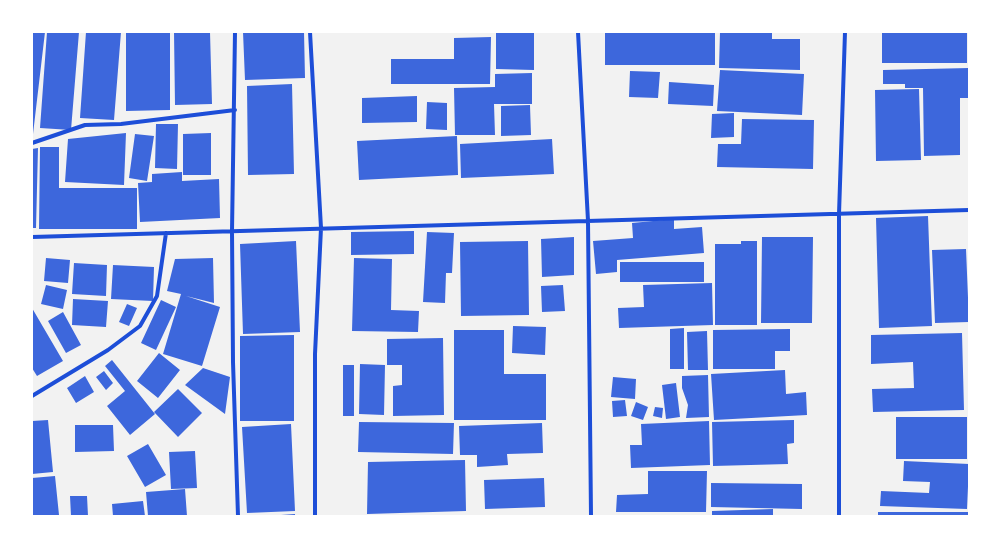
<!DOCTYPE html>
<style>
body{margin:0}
#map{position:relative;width:1001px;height:548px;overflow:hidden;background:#f2f2f2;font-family:Rubik,sans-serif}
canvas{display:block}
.frame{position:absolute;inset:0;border:33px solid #fff;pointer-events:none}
</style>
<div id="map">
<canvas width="1001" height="548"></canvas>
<div class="frame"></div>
</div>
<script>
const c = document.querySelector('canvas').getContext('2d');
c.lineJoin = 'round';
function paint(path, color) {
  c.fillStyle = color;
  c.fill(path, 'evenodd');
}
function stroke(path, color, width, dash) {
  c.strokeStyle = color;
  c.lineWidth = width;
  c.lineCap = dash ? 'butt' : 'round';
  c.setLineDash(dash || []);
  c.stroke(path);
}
paint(new Path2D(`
 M 32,32 L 45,32 L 33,134 L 32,134 Z
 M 47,32 L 79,32 L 71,130 L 40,128 Z
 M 86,32 L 121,32 L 114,120 L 80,118 Z
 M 126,32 L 170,32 L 170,110 L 126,111 Z
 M 174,32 L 210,32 L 212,104 L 175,105 Z
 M 243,32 L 304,32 L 305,78 L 245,80 Z
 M 496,32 L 534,32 L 534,70 L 496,69 Z
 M 605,32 L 715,32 L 715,65 L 605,65 Z
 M 720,32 L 772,32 L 772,39 L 800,39 L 800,70 L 719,68 Z
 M 882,32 L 967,32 L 967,63 L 882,63 Z
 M 491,37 L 490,84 L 391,84 L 391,59 L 454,59 L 454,38 Z
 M 969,68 L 969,98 L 960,98 L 960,155 L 924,156 L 923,88 L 905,88 L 905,84 L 883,84 L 883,70 Z
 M 720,70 L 804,74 L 802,115 L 717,111 Z
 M 630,71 L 660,72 L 658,98 L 629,97 Z
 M 532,73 L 532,104 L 494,104 L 495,135 L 455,135 L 454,88 L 495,87 L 495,74 Z
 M 669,82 L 714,85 L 713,106 L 668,104 Z
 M 292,84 L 294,174 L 248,175 L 247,86 Z
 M 919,89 L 921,160 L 876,161 L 875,90 Z
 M 417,96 L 417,122 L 362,123 L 362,98 Z
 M 427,102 L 447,103 L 447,130 L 426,129 Z
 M 530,105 L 531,135 L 501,136 L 501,106 Z
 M 734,113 L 734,137 L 711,138 L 712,114 Z
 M 742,119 L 814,120 L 813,169 L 717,167 L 718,144 L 741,144 Z
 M 156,124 L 178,124 L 177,169 L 155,168 Z
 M 126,133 L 124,185 L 65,182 L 68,139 Z
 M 211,133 L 211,175 L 183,175 L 183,134 Z
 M 135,134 L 154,136 L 147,181 L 129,178 Z
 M 457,136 L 458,175 L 359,180 L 357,141 Z
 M 552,139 L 554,174 L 461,178 L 460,144 Z
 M 40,147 L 59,147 L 59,188 L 137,188 L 137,229 L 39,229 Z
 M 38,148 L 36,228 L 32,228 L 32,149 Z
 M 182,172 L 182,181 L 219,179 L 220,218 L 140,222 L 138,183 L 152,182 L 152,174 Z
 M 928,216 L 932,326 L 879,328 L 876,218 Z
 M 674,219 L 674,229 L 702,227 L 704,253 L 617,260 L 617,272 L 596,274 L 593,241 L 633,238 L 632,223 Z
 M 414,231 L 414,254 L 351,255 L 351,232 Z
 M 427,232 L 454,233 L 452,273 L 446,273 L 445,303 L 423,302 Z
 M 574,237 L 574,275 L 542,277 L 541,239 Z
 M 762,237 L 813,237 L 812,323 L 761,323 Z
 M 296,241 L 300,332 L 243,334 L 240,244 Z
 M 528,241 L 529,315 L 461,316 L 460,242 Z
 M 741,241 L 757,241 L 757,325 L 715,325 L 715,244 L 741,244 Z
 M 966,249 L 969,322 L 935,323 L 932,250 Z
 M 46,258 L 70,260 L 68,283 L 44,281 Z
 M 213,258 L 214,303 L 186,296 L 220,307 L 202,366 L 163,354 L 181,294 L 167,291 L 175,259 Z
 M 354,258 L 392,259 L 391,310 L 419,311 L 418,332 L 352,331 Z
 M 620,262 L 704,262 L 704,282 L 620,282 Z
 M 74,263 L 107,265 L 106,296 L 72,294 Z
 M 113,265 L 154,267 L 153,301 L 111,299 Z
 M 712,283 L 713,325 L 619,328 L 618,308 L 644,307 L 643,285 Z
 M 46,285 L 67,290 L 63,309 L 41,304 Z
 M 563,285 L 565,311 L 542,312 L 541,286 Z
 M 73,299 L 108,301 L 106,327 L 72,325 Z
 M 161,300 L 176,307 L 156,350 L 141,343 Z
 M 127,304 L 137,308 L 129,326 L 119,322 Z
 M 32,308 L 63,361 L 37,376 L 32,368 Z
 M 63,312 L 81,345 L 66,353 L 48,321 Z
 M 513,326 L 546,327 L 545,355 L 512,353 Z
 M 684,328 L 684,369 L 670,369 L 670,329 Z
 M 790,329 L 790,351 L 775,351 L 775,369 L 713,369 L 713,330 Z
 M 454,330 L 504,330 L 504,374 L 546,374 L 546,420 L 454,420 Z
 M 707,331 L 708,370 L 688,370 L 687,332 Z
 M 962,333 L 964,410 L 873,412 L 872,389 L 914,388 L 913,362 L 871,364 L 871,335 Z
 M 294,335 L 294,421 L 240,421 L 240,336 Z
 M 443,338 L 444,415 L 393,416 L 393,386 L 402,385 L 402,365 L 387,365 L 387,339 Z
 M 159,353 L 180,370 L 158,398 L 137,381 Z
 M 112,360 L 155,414 L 130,435 L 107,406 L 125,391 L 105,366 Z
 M 360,364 L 385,365 L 384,415 L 359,414 Z
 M 343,365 L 354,365 L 354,416 L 343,416 Z
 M 203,368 L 230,377 L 225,414 L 185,385 Z
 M 785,370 L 786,394 L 806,392 L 807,415 L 714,420 L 711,374 Z
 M 104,371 L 113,383 L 106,390 L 96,377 Z
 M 708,375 L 709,417 L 686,418 L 688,405 L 682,388 L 682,376 Z
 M 85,376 L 94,392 L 76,403 L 67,388 Z
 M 613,377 L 636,379 L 635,399 L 611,397 Z
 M 676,383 L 680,417 L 666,419 L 662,385 Z
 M 178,389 L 202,413 L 178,437 L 154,412 Z
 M 625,400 L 627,416 L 613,417 L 612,401 Z
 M 636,402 L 648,407 L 643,420 L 631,416 Z
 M 655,407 L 663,408 L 662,418 L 653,416 Z
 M 896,417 L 967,417 L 967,459 L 896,459 Z
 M 48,420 L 53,472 L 32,474 L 32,421 Z
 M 794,420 L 794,443 L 787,444 L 788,464 L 713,466 L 712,422 Z
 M 709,421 L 710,465 L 631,468 L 630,445 L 642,445 L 641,424 Z
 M 359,422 L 454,423 L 453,454 L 358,452 Z
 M 542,423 L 543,453 L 507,454 L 508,465 L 477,467 L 477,455 L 460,455 L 459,426 Z
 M 291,424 L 295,511 L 247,513 L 242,427 Z
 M 75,425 L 113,425 L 114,451 L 75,452 Z
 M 148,444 L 166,475 L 145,487 L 127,456 Z
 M 195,451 L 197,488 L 171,489 L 169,452 Z
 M 465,460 L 466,511 L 367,514 L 368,462 Z
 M 904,461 L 969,464 L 967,509 L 880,506 L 881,491 L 929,493 L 930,482 L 903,481 Z
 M 648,471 L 707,471 L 706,512 L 616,512 L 617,495 L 648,494 Z
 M 55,476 L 59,515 L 32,516 L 32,478 Z
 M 544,478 L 545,507 L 485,509 L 484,480 Z
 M 711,483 L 802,484 L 802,509 L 711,507 Z
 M 185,489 L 187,516 L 148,516 L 146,492 Z
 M 70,496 L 87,496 L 88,516 L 71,516 Z
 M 143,501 L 145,516 L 113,516 L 112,504 Z
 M 773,509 L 773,516 L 712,516 L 712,511 Z
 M 878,512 L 969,512 L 969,516 L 878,516 Z
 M 295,514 L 295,516 L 281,516 L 281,515 Z`), '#3d67dc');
stroke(new Path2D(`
 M 235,32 L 232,231 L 233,362 L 238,516
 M 310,32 L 321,228 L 315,354 L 315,516
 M 578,32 L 588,221 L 591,516
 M 32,143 L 85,125 L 121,124 L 235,110
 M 32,237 L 969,210
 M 32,396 L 108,350 L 140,326 L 157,296 L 166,233
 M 839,516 L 839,214 L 845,32`), '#1d4ed8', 4);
</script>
